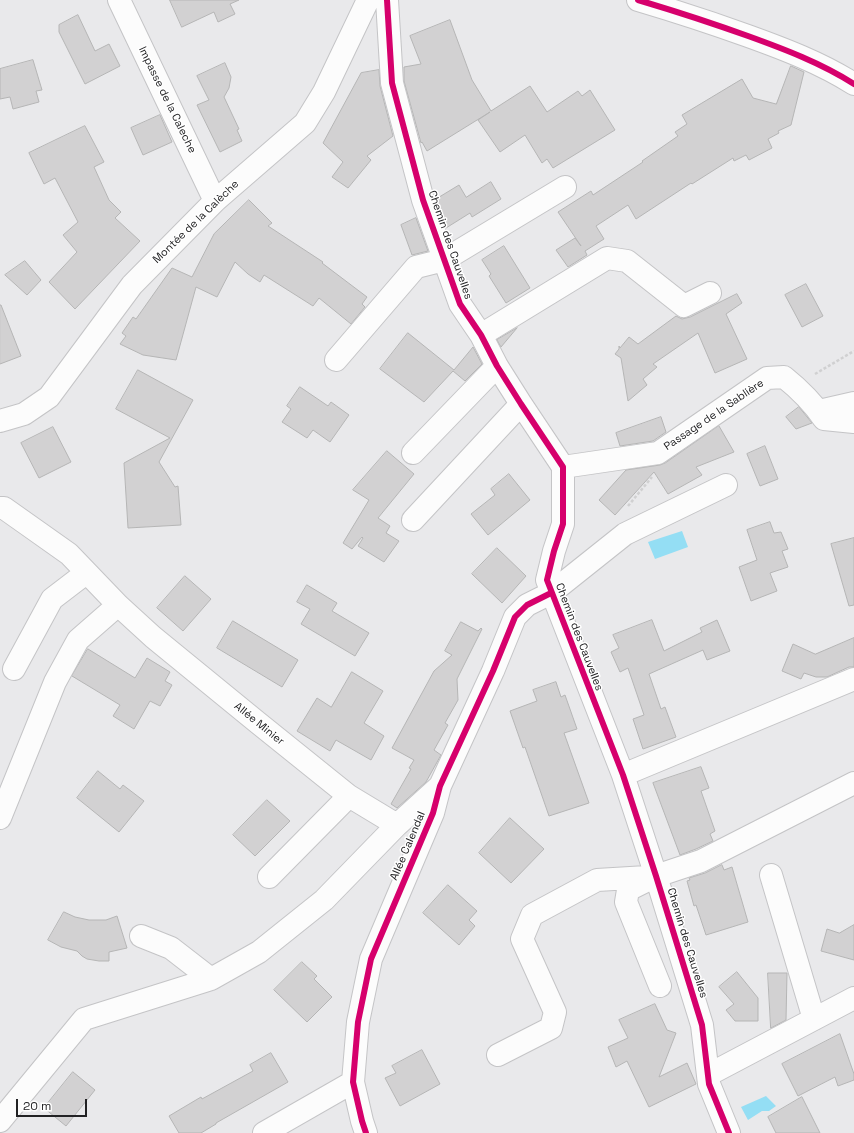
<!DOCTYPE html>
<meta charset="utf-8">
<style>
body{margin:0}
#map{position:relative;width:854px;height:1133px;overflow:hidden;background:#e9e9eb;font-family:"Space Grotesk",sans-serif}
canvas{display:block}
.scale{position:absolute;left:16px;top:1099px;width:71px;height:18px;box-sizing:border-box;border:2px solid #222224;border-top:0;padding-left:5px;font-size:12px;line-height:14px;white-space:nowrap;color:#222224;-webkit-text-stroke:3px #fff;paint-order:stroke}
</style>
<div id="map">
<canvas width="854" height="1133"></canvas>
<div class="scale">20 m</div>
</div>
<script>
const c = document.querySelector('canvas').getContext('2d');
c.lineJoin = 'round';
function paint(path, color) {
  c.fillStyle = color;
  c.fill(path, 'evenodd');
}
function stroke(path, color, width, dash) {
  c.strokeStyle = color;
  c.lineWidth = width;
  c.lineCap = dash ? 'butt' : 'round';
  c.setLineDash(dash || []);
  c.stroke(path);
}
function drawText(font, color, halo, rows, align = 'center') {
  c.font = font + ' "Space Grotesk",sans-serif';
  c.lineWidth = 3;
  c.setLineDash([]);
  c.textBaseline = 'middle';
  c.strokeStyle = halo;
  c.fillStyle = color;
  for (const [text, x, y, turn = 0] of rows) {
    c.save();
    c.translate(x, y);
    c.rotate((+turn || 0) * Math.PI / 180);
    c.textAlign = isNaN(turn) ? turn : align;
    if (halo) c.strokeText(text, 0, 0);
    c.fillText(text, 0, 0);
    c.restore();
  }
}
paint(new Path2D(`
 M 682,531 L 688,547 L 655,559 L 648,542 Z
 M 766,1096 L 776,1106 L 769,1111 L 762,1111 L 748,1120 L 741,1107 Z`), '#94def4');
const building = new Path2D(`
 M 170,0 L 239,0 L 230,4 L 235,14 L 218,22 L 214,12 L 182,27 Z
 M 78,15 L 95,51 L 109,44 L 120,66 L 85,84 L 59,32 L 59,25 Z
 M 450,20 L 472,80 L 491,111 L 530,86 L 547,112 L 578,91 L 582,96 L 590,90 L 615,130 L 553,168 L 547,159 L 542,163 L 525,135 L 500,152 L 478,120 L 490,112 L 427,151 L 422,142 L 421,143 L 404,81 L 404,67 L 421,64 L 410,36 Z
 M 33,60 L 42,90 L 36,91 L 39,102 L 13,109 L 10,97 L 0,99 L 0,69 Z
 M 225,63 L 231,77 L 229,88 L 224,97 L 239,129 L 237,130 L 242,141 L 220,152 L 197,105 L 209,100 L 197,76 Z
 M 791,66 L 804,72 L 791,125 L 778,131 L 779,133 L 768,139 L 772,148 L 749,160 L 746,155 L 734,161 L 733,158 L 692,184 L 691,183 L 636,219 L 628,205 L 596,226 L 604,239 L 585,251 L 587,255 L 568,267 L 556,250 L 575,238 L 581,246 L 558,212 L 591,191 L 593,195 L 643,162 L 642,161 L 678,136 L 675,132 L 687,124 L 682,115 L 742,79 L 753,98 L 776,104 Z
 M 379,70 L 380,86 L 393,136 L 367,156 L 371,160 L 348,188 L 332,177 L 343,162 L 323,143 L 361,73 Z
 M 160,115 L 172,142 L 143,155 L 131,128 Z
 M 85,126 L 104,162 L 94,167 L 109,200 L 121,212 L 115,218 L 140,241 L 75,309 L 49,282 L 77,252 L 63,235 L 78,222 L 55,178 L 44,184 L 29,153 Z
 M 491,182 L 501,199 L 472,217 L 470,213 L 446,228 L 439,207 L 440,207 L 436,199 L 459,185 L 466,197 Z
 M 249,200 L 272,223 L 268,226 L 323,262 L 322,263 L 367,297 L 362,304 L 365,307 L 351,324 L 319,298 L 313,306 L 264,275 L 260,282 L 248,274 L 235,262 L 217,297 L 196,287 L 176,360 L 143,355 L 120,344 L 126,336 L 122,333 L 133,317 L 136,319 L 172,268 L 192,277 L 214,234 Z
 M 416,218 L 428,251 L 412,255 L 401,225 Z
 M 504,246 L 530,288 L 506,303 L 489,276 L 491,274 L 482,260 Z
 M 25,261 L 41,280 L 27,295 L 5,275 Z
 M 806,284 L 823,316 L 802,327 L 785,295 Z
 M 737,294 L 742,303 L 726,314 L 747,359 L 715,373 L 698,333 L 653,364 L 657,367 L 643,379 L 647,385 L 628,401 L 621,358 L 615,354 L 619,349 L 619,346 L 620,348 L 629,337 L 638,344 L 676,316 L 682,319 L 690,317 Z
 M 0,305 L 1,305 L 21,356 L 0,364 Z
 M 517,328 L 501,347 L 497,340 Z
 M 408,333 L 454,370 L 473,347 L 482,364 L 465,381 L 453,371 L 424,402 L 380,369 Z
 M 138,370 L 193,400 L 159,462 L 175,487 L 178,486 L 181,525 L 128,528 L 124,463 L 170,438 L 116,409 Z
 M 300,387 L 328,406 L 331,402 L 349,415 L 330,442 L 313,430 L 307,438 L 282,422 L 291,409 L 287,406 Z
 M 799,407 L 812,423 L 796,429 L 786,417 Z
 M 661,417 L 666,432 L 653,441 L 620,446 L 616,433 Z
 M 719,426 L 734,452 L 696,467 L 702,475 L 668,494 L 654,472 L 615,515 L 599,500 L 626,470 L 660,465 L 665,463 Z
 M 53,427 L 71,462 L 39,478 L 21,443 Z
 M 765,446 L 778,479 L 760,486 L 747,454 Z
 M 387,451 L 414,474 L 378,518 L 390,526 L 386,533 L 399,541 L 384,562 L 358,546 L 363,538 L 362,537 L 352,549 L 343,543 L 369,500 L 353,490 Z
 M 509,474 L 530,500 L 488,535 L 471,514 L 495,495 L 491,489 Z
 M 770,522 L 774,533 L 781,532 L 788,549 L 782,551 L 788,567 L 770,573 L 777,591 L 751,601 L 739,567 L 757,560 L 747,530 Z
 M 854,538 L 854,605 L 849,606 L 831,544 Z
 M 497,548 L 526,576 L 502,603 L 472,574 Z
 M 185,576 L 211,599 L 183,631 L 157,608 Z
 M 307,585 L 337,603 L 332,611 L 369,633 L 355,656 L 301,624 L 310,609 L 297,602 Z
 M 652,620 L 664,651 L 702,632 L 700,628 L 717,620 L 730,651 L 707,660 L 703,650 L 649,674 L 661,709 L 665,707 L 676,737 L 643,749 L 633,719 L 644,715 L 628,668 L 620,672 L 611,652 L 619,648 L 613,635 Z
 M 233,621 L 298,660 L 282,687 L 217,648 Z
 M 461,622 L 478,631 L 481,628 L 482,629 L 457,679 L 458,700 L 445,723 L 448,725 L 434,750 L 441,755 L 426,782 L 397,808 L 391,804 L 411,769 L 409,768 L 414,760 L 392,748 L 434,671 L 452,655 L 445,651 Z
 M 854,638 L 854,667 L 849,667 L 827,677 L 816,677 L 804,673 L 801,679 L 782,671 L 793,644 L 815,654 Z
 M 88,649 L 135,678 L 147,658 L 170,672 L 165,681 L 172,685 L 160,706 L 150,701 L 134,729 L 113,716 L 120,705 L 72,676 Z
 M 352,672 L 383,691 L 364,723 L 384,736 L 371,760 L 336,740 L 330,751 L 297,731 L 317,698 L 331,707 Z
 M 556,682 L 561,697 L 565,695 L 577,729 L 564,733 L 589,803 L 549,816 L 525,747 L 523,748 L 510,711 L 537,701 L 533,690 Z
 M 701,767 L 709,788 L 701,791 L 715,831 L 710,834 L 713,841 L 696,849 L 680,855 L 653,783 Z
 M 98,771 L 120,789 L 123,785 L 144,801 L 119,832 L 77,798 Z
 M 267,800 L 290,821 L 255,856 L 233,835 Z
 M 510,818 L 544,849 L 511,883 L 479,853 Z
 M 722,865 L 724,870 L 732,867 L 748,922 L 706,935 L 696,905 L 694,906 L 687,881 L 690,880 L 689,878 L 705,873 Z
 M 448,885 L 477,911 L 469,920 L 475,926 L 459,945 L 423,913 Z
 M 64,912 L 75,917 L 89,920 L 106,920 L 117,916 L 127,948 L 109,952 L 109,961 L 99,961 L 87,959 L 82,956 L 77,951 L 61,947 L 48,940 Z
 M 854,925 L 854,960 L 821,951 L 827,929 L 839,933 Z
 M 302,962 L 317,976 L 314,979 L 332,997 L 307,1022 L 274,990 Z
 M 737,972 L 758,998 L 758,1021 L 735,1021 L 726,1010 L 734,1004 L 719,987 Z
 M 768,973 L 787,973 L 786,1020 L 771,1028 Z
 M 655,1004 L 667,1030 L 676,1033 L 659,1077 L 687,1063 L 696,1084 L 649,1107 L 627,1061 L 616,1067 L 608,1047 L 628,1038 L 619,1020 Z
 M 840,1034 L 854,1074 L 854,1080 L 838,1086 L 835,1077 L 798,1096 L 782,1064 Z
 M 422,1050 L 440,1084 L 400,1106 L 385,1078 L 396,1073 L 392,1066 Z
 M 271,1053 L 288,1082 L 216,1123 L 216,1124 L 201,1133 L 179,1133 L 169,1116 L 201,1097 L 202,1099 L 253,1071 L 250,1065 Z
 M 73,1072 L 95,1090 L 66,1126 L 44,1108 Z
 M 802,1097 L 820,1133 L 776,1133 L 768,1117 Z`);
paint(building, '#d2d1d2');
stroke(building, '#b5b5b5', 1);
const minor = new Path2D(`
 M 119,0 L 215,201
 M 387,0 L 392,83 L 423,200 L 460,304 L 481,335 L 497,366 L 521,404 L 563,467 L 563,524 L 554,551 L 547,580 L 623,775 L 656,876 L 702,1025 L 709,1084 L 729,1133
 M 481,335 L 607,258 L 627,261 L 684,306 L 710,293
 M 336,360 L 416,267 L 444,260 L 565,187
 M 819,411 L 854,403
 M 0,421 L 24,414 L 49,397 L 132,285 L 215,201 L 305,123 L 324,92 L 368,0
 M 413,453 L 497,366
 M 563,467 L 658,453 L 767,378 L 784,377 C 799,389 813,403 824,419 L 854,422
 M 0,508 L 4,508 L 69,554 L 118,605 L 153,637 L 257,722 L 349,796 L 397,825 L 440,786
 M 413,520 L 521,404
 M 14,669 L 52,599 L 86,573
 M 623,775 L 854,679
 M 0,818 L 55,682 L 78,640 L 118,605
 M 771,875 L 814,1019
 M 269,877 L 349,796
 M 141,936 L 171,948 L 211,979 L 259,952 L 324,900 L 397,825
 M 660,986 L 626,902 L 628,890 L 656,876 L 701,861 L 854,783
 M 498,1055 L 551,1028 L 555,1012 L 522,939 L 532,915 L 597,880 L 647,877
 M 708,1075 L 854,998
 M 0,1121 L 84,1019 L 211,979
 M 264,1133 L 353,1082
 M 366,1133 L 362,1121 L 353,1082 L 358,1022 L 371,959 L 433,813 L 440,786 L 493,671 L 515,617 L 527,605 L 551,593 L 625,534 L 726,485`);
const major = new Path2D(`
 M 638,0 C 675,11 712,23 748,36 C 784,49 821,63 854,84`);
stroke(minor, '#c4c4c6', 24);
stroke(major, '#c4c4c6', 24);
stroke(new Path2D(`
 M 815,374 L 854,351
 M 628,506 L 652,477`), '#d0d0d1', 2.5, [3, 2]);
stroke(minor, '#fcfcfc', 22);
stroke(major, '#fcfcfc', 22);
stroke(new Path2D(`
 M 387,0 L 392,83 L 423,200 L 460,304 L 481,335 L 497,366 L 521,404 L 563,467 L 563,524 L 554,551 L 547,580 L 623,775 L 656,876 L 702,1025 L 709,1084 L 729,1133
 M 638,0 C 675,11 712,23 748,36 C 784,49 821,63 854,84
 M 366,1133 L 362,1121 L 353,1082 L 358,1022 L 371,959 L 433,813 L 440,786 L 493,671 L 515,617 L 527,605 L 551,593`), '#d6006c', 6);
drawText('11px', '#222224', '#fff', [
 ["Impasse de la Caleche",167,100,64],
 ["Montée de la Calèche",196,222,-44],
 ["Chemin des Cauvelles",450,245,71],
 ["Passage de la Sablière",714,415,-34],
 ["Chemin des Cauvelles",579,637,69],
 ["Allée Minier",259,724,39],
 ["Allée Calendal",408,846,-67],
 ["Chemin des Cauvelles",687,943,73]
]);
</script>
